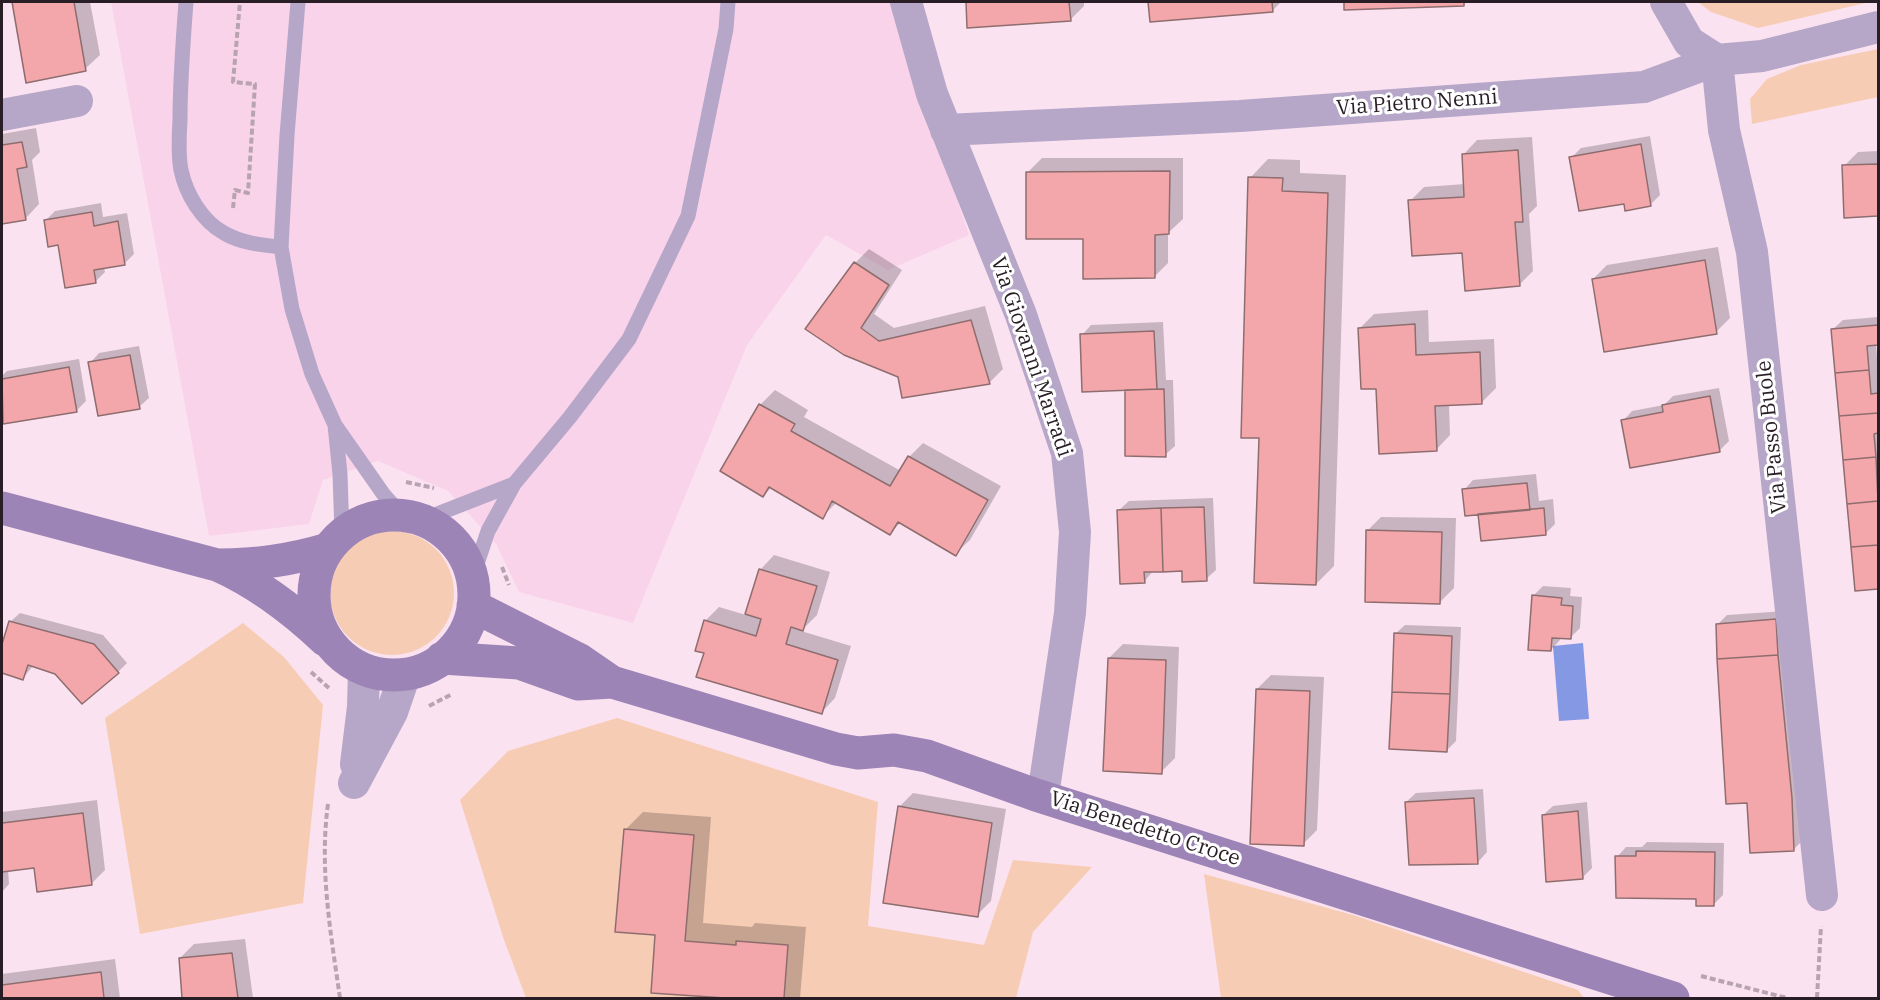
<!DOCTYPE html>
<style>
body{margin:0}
#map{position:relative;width:1880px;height:1000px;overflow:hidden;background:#fbe2f1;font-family:"IBM Plex Serif",serif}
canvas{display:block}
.frame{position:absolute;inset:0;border:3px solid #291e25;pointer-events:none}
</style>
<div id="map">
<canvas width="1880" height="1000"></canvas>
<div class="frame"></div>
</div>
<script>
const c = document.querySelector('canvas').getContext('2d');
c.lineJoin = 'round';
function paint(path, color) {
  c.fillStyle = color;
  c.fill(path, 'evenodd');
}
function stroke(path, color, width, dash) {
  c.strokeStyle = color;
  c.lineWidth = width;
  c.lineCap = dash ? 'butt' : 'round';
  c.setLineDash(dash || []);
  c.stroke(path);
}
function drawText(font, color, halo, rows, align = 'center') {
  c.font = font + ' "IBM Plex Serif",serif';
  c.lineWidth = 6;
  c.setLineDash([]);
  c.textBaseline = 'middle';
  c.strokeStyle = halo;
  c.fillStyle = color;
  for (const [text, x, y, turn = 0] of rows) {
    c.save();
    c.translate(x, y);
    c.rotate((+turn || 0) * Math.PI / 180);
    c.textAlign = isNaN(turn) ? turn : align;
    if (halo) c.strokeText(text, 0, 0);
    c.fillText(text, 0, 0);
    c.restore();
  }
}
paint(new Path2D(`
 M 111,2 L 890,2 L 969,235 L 888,270 L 826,235 L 747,345 L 633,623 L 519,592 L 496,544 L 448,491 L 378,461 L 323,480 L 309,524 L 209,536 Z`), '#f9d3ea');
paint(new Path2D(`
 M 1698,2 L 1870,2 L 1758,28 L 1711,12 Z
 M 1878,49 L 1878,97 L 1752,124 L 1750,99 L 1767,79 L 1801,65 Z
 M330 593a62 62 0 1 1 124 0a62 62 0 1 1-124 0Z
 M 243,623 L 284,657 L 323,705 L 303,903 L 140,934 L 105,718 Z
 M 617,718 L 878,802 L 868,926 L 984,945 L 1013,860 L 1092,867 L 1033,932 L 1016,998 L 526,998 L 504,940 L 460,800 L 508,751 Z
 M 1204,874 L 1353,915 L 1578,990 L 1584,998 L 1221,998 Z`), '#f7ccb4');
paint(new Path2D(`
 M 1583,643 L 1589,719 L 1559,721 L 1553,646 Z`), '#8498e4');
paint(new Path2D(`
 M 13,2 L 90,2 L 100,55 L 85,69 L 27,81 Z
 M 967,2 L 1084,2 L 1084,6 L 1070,20 L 968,26 Z
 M 1150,2 L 1281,2 L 1272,11 L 1152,20 Z
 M 1345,2 L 1467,2 L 1464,4 L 1345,8 Z
 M 36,128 L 40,152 L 32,160 L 39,204 L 25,219 L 2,223 L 2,134 Z
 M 1650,136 L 1660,195 L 1651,204 L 1625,202 L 1571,158 L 1581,148 Z
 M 1532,137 L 1537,206 L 1529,214 L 1533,271 L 1519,285 L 1464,251 L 1410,201 L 1424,187 L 1465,184 L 1463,155 L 1477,140 Z
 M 1878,151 L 1878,214 L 1846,216 L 1844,166 L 1858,152 Z
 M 1042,158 L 1183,158 L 1183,219 L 1168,233 L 1168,263 L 1154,277 L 1085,238 L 1028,172 Z
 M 1268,159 L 1300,160 L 1300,173 L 1346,175 L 1334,566 L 1316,584 L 1260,436 L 1250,178 Z
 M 101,203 L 103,217 L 127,213 L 134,254 L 125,263 L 104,267 L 105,272 L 95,282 L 59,243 L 45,221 L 55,211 Z
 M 1718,247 L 1730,318 L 1716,332 L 1593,279 L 1607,265 Z
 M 869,249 L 902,270 L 874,314 L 894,328 L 985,306 L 1003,369 L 989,383 L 899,376 L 807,328 L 855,263 Z
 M 1428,310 L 1429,342 L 1494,339 L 1496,388 L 1482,402 L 1449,404 L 1450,435 L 1436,450 L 1377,387 L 1360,328 L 1374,314 Z
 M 1878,317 L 1878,344 L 1876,344 L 1878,369 L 1878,588 L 1856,590 L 1833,329 L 1843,320 Z
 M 1163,322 L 1166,380 L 1173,380 L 1175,446 L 1165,455 L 1126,388 L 1082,335 L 1091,325 Z
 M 139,346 L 149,398 L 139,407 L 90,363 L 99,353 Z
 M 79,359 L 86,401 L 76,411 L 4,423 L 2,406 L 2,376 L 7,371 Z
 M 1719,388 L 1729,441 L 1720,450 L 1623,421 L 1632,411 L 1664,405 L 1673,396 Z
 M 775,390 L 808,410 L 804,417 L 901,471 L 909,457 L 923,443 L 1001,486 L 970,540 L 955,554 L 901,522 L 890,533 L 837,502 L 822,517 L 772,487 L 763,496 L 722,471 L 760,405 Z
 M 1536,474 L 1539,501 L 1553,499 L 1555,524 L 1546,533 L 1480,513 L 1464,490 L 1473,480 Z
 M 1213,498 L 1216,570 L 1206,579 L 1184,569 L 1153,571 L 1144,582 L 1119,510 L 1129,501 Z
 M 1381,517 L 1456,518 L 1454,588 L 1440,602 L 1367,531 Z
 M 774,555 L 830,572 L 817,615 L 801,631 L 851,646 L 835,698 L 821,713 L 706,652 L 705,621 L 719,607 L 746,615 L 760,570 Z
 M 1543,586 L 1571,588 L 1570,596 L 1582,597 L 1580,628 L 1570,638 L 1560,637 L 1560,640 L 1551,650 L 1533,596 Z
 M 1785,611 L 1808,835 L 1794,849 L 1748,801 L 1717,625 L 1727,615 Z
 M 20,613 L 103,635 L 127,663 L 118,672 L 56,673 L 33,666 L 23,678 L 2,671 L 2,649 L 10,622 Z
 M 1405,625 L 1461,627 L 1456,741 L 1447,750 L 1395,634 Z
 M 1123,644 L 1179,647 L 1175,758 L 1161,772 L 1109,658 Z
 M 1271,675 L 1324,677 L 1317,830 L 1303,844 L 1257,689 Z
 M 1483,789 L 1487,852 L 1478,862 L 1406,802 L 1416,793 Z
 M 913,793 L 1006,809 L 991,901 L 977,915 L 899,807 Z
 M 97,800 L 105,870 L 91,884 L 35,866 L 8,870 L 9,884 L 2,892 L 2,812 Z
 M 1587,802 L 1592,868 L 1582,878 L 1543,815 L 1553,806 Z
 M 643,812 L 711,817 L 703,923 L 752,927 L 755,923 L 806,927 L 800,998 L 743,998 L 653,991 L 657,933 L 625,830 Z
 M 1647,842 L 1724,843 L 1723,895 L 1714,904 L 1617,857 L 1626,847 L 1642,847 Z
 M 245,939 L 253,998 L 184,998 L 180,958 L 194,944 Z
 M 115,959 L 120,998 L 2,998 L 2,974 Z`), '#0003');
const building = new Path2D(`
 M 12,2 L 74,2 L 86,71 L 26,83 Z
 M 966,2 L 1069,2 L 1071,21 L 967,28 Z
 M 1148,2 L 1272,2 L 1273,12 L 1150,22 Z
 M 1344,2 L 1464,2 L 1464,6 L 1344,10 Z
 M 22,142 L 27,167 L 17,169 L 26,220 L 2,224 L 2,145 Z
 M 1641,144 L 1651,206 L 1625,211 L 1624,204 L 1579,211 L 1569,157 Z
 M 1518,150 L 1523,222 L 1515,222 L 1520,286 L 1465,291 L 1462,253 L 1412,256 L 1408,200 L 1464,197 L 1462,154 Z
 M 1878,164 L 1878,216 L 1844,218 L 1842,165 Z
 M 1170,171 L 1169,234 L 1155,235 L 1155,278 L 1083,279 L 1083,239 L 1026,239 L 1026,172 Z
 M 1248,177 L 1283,178 L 1282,191 L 1328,193 L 1316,585 L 1254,583 L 1259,438 L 1241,438 Z
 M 92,212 L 94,226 L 118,221 L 125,265 L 94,270 L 96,283 L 65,288 L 58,245 L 48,247 L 44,220 Z
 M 1705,260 L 1717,334 L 1604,352 L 1592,279 Z
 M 854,262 L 889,285 L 861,328 L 879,341 L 971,320 L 990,384 L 902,398 L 898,377 L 844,355 L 805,329 Z
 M 1415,324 L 1416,355 L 1480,352 L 1482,404 L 1435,406 L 1437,451 L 1379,454 L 1376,389 L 1361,389 L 1358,328 Z
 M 1878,325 L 1878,345 L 1867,346 L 1869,370 L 1835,373 L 1831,329 Z
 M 1154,331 L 1157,389 L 1082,392 L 1080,334 Z
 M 130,355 L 140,409 L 98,416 L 88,362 Z
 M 69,367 L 77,412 L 3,424 L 2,379 Z
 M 1869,370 L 1871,394 L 1878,393 L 1878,413 L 1839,416 L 1835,373 Z
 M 1164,389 L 1166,457 L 1125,456 L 1125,390 Z
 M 1710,396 L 1720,452 L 1630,468 L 1621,420 L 1663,412 L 1662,405 Z
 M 759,404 L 795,424 L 791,431 L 890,486 L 908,456 L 988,500 L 956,556 L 898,522 L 890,535 L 832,501 L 823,519 L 769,487 L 763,497 L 720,471 Z
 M 1878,413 L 1878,433 L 1874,434 L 1876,457 L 1843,460 L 1839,416 Z
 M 1876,457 L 1878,501 L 1847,504 L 1843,460 Z
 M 1527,483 L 1530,510 L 1465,516 L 1462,489 Z
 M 1878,501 L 1878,545 L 1851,547 L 1847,504 Z
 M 1204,507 L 1207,581 L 1182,582 L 1182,571 L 1163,572 L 1161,508 Z
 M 1161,508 L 1163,572 L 1144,572 L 1145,583 L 1120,584 L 1117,510 Z
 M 1544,508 L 1546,535 L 1481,541 L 1478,514 Z
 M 1366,530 L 1442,532 L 1440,604 L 1365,602 Z
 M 1878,545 L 1878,589 L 1855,591 L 1851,547 Z
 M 759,569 L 817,586 L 803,631 L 791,627 L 786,644 L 838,660 L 822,714 L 696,677 L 704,653 L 695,651 L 704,620 L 756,636 L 761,619 L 745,614 Z
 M 1532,595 L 1562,598 L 1561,605 L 1573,606 L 1571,639 L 1552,638 L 1551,651 L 1528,650 Z
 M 1776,619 L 1778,655 L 1717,659 L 1716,624 Z
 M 9,621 L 94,644 L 119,673 L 82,704 L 55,674 L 28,665 L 23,680 L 2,673 L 2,644 Z
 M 1394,633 L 1452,636 L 1450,694 L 1392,692 Z
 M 1778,655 L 1792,798 L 1794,851 L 1750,853 L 1747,803 L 1726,804 L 1717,659 Z
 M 1108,658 L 1166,660 L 1162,774 L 1103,771 Z
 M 1256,689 L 1310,691 L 1304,846 L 1250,844 Z
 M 1392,692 L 1450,694 L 1447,752 L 1389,749 Z
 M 1474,798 L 1478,864 L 1409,865 L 1405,802 Z
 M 898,806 L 992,823 L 978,917 L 883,903 Z
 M 1578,811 L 1583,879 L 1546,882 L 1542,815 Z
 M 83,813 L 92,885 L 37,892 L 34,868 L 2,872 L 2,823 Z
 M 624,829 L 694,835 L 685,941 L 736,945 L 736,941 L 788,945 L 784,998 L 725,998 L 651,993 L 655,935 L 615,932 Z
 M 1636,851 L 1715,852 L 1714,906 L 1696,906 L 1696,899 L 1616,898 L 1615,856 L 1636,856 Z
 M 232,953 L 238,998 L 182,998 L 179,958 Z
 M 101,972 L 104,998 L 2,998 L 2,985 Z`);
paint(building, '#f4a7ab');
stroke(building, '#8e6d6f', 1.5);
stroke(new Path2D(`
 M 233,208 L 235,190 L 248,193 L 255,84 L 233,82 L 240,2
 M 406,482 L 434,488
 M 502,567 L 509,585
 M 311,672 L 330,689
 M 429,706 L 452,694
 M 328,804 C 319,869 331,935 340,998
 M 1701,976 L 1787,998
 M 1817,998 L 1821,926`), '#b8a3b0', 4, [6, 3]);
stroke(new Path2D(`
 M 186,2 C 183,41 180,80 180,120 C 179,136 178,155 181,170 C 186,194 202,221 224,233 C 241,243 261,245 281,247
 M 298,2 L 287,135 L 281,247 L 292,309 L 312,374 L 335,425 L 384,495 L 402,515
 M 335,425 L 340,474 L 342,534
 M 422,520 L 514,484
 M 472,579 L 488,531 L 514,484 L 570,417 L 629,339 L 688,216 L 726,29 L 728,2`), '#b6a6c8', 15);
stroke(new Path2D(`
 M 906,2 L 932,94 L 1021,315 L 1067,453 L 1075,532 L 1070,613 L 1045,782 L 1036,795
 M 1666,2 L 1689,42 L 1717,60 L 1724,130 L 1752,252 L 1822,895
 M 2,115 L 77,101
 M 946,130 L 1240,116 L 1644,87 L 1717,60 L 1762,56 L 1878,27
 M 356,764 L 363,707 L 364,670
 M 354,783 L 392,712 L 405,674`), '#b6a6c8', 32);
stroke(new Path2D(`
 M 2,508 L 217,565 C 258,583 292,609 325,640
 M314 595a80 80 0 1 1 160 0a80 80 0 1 1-160 0Z
 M 219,565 C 257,565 291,560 328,549
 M 473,606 L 580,660 L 612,682
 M 442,658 L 519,663 L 578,684 L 612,682 L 836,749 L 858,753 L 894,750 L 927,756 L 1036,795 L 1673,998`), '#9c84b6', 33);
drawText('21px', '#291e25', '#fff', [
 ["Via Pietro Nenni",1417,103,-4],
 ["Via Giovanni Marradi",1031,357,71],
 ["Via Passo Buole",1772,437,-96],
 ["Via Benedetto Croce",1145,829,18]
]);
</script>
